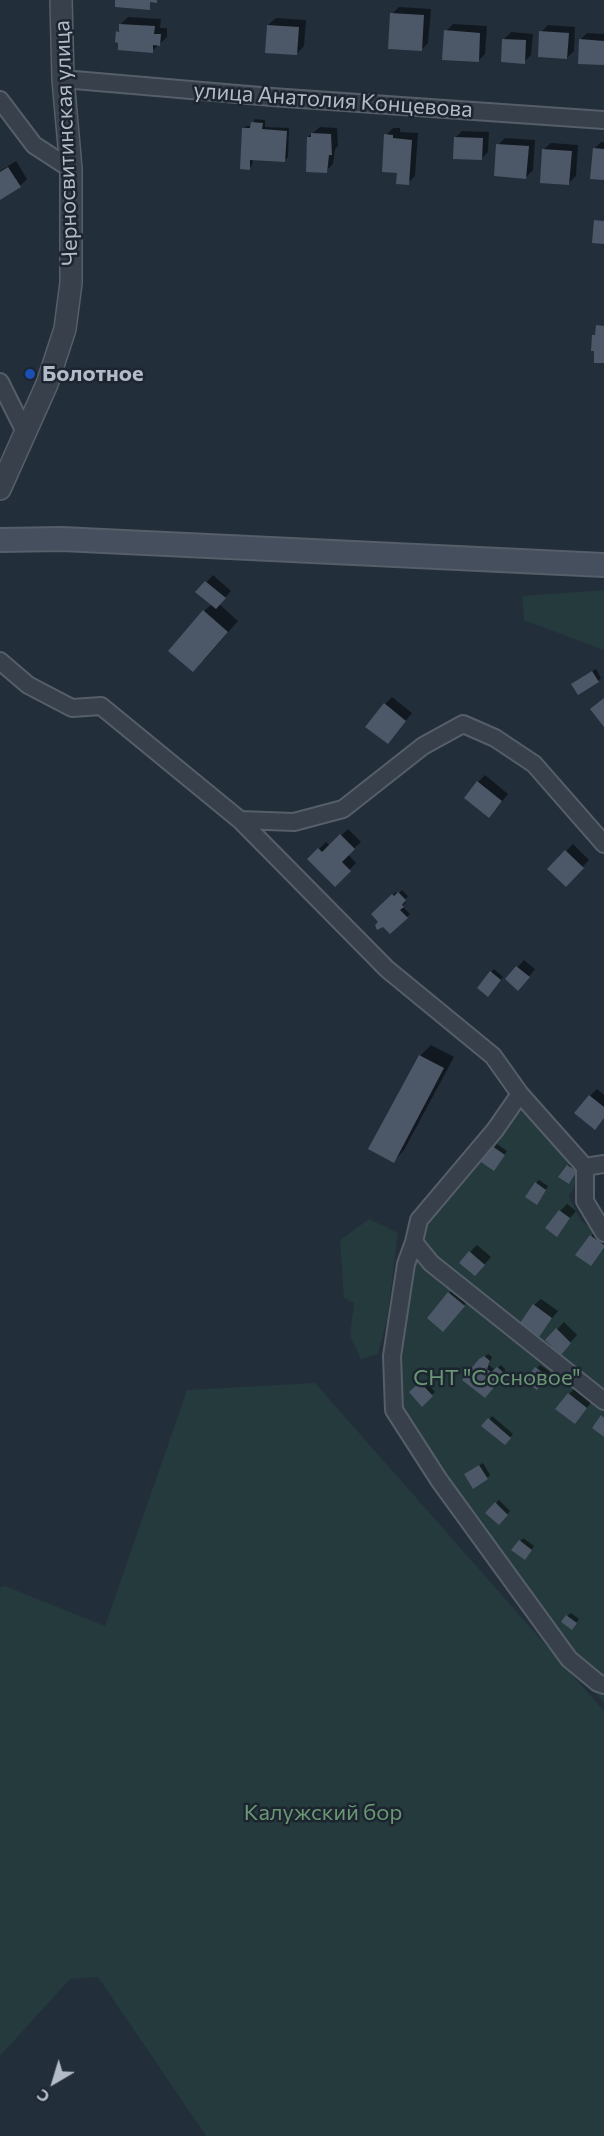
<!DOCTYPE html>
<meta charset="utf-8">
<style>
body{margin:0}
#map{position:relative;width:604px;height:2136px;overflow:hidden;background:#232e3b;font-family:Commissioner,sans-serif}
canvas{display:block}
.north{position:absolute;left:24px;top:2052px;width:60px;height:60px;-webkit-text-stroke:4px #1c2530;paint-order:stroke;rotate:218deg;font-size:16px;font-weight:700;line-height:24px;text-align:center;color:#b2bbc7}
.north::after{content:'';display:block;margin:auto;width:21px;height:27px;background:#b2bbc7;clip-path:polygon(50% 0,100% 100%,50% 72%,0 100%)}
</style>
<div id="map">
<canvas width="604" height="2136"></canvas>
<div class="north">С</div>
</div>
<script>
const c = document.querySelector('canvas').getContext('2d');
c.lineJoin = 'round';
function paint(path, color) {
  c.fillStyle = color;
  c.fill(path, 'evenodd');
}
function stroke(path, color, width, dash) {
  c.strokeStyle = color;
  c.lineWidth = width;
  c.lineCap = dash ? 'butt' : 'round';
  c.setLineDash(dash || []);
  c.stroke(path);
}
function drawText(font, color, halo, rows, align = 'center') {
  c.font = font + ' Commissioner,sans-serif';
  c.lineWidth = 5;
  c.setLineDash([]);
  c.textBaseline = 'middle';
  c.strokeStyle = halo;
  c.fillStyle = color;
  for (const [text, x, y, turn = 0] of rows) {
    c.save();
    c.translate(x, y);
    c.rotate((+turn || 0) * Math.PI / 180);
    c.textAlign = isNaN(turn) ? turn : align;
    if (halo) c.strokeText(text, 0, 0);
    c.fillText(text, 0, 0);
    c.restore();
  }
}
paint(new Path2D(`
 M 604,590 L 604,650 L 524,620 L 522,596 Z
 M 520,1106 L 580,1173 L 569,1197 L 581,1221 L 604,1236 L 604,1703 L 588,1684 L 387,1394 L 405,1243 Z
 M 369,1219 L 398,1233 L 387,1320 L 378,1354 L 361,1359 L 350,1336 L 354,1303 L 344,1298 L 340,1240 Z
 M 315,1383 L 604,1711 L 604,2136 L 206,2136 L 98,1977 L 70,1979 L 0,2056 L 0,1588 L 5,1586 L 105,1626 L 187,1390 Z`), '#253a3c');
paint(new Path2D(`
 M 399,7 L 431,9 L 428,43 L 421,50 L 392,14 Z
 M 128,17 L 161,19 L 160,28 L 167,28 L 167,37 L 152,51 L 117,32 L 121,29 L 121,24 Z
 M 276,18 L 306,20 L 304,46 L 297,53 L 268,25 Z
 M 453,24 L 487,26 L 485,54 L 478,61 L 446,31 Z
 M 548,25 L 575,27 L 574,51 L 567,58 L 541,32 Z
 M 511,32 L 533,34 L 531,55 L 524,62 L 504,39 Z
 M 587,33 L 604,34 L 604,64 L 580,40 Z
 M 255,119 L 265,120 L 265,127 L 289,128 L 288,157 L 285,160 L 253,159 L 252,165 L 249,168 L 243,129 L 247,126 L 252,126 Z
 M 320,127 L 337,128 L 338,146 L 335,149 L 333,164 L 326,171 L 308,137 Z
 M 393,128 L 400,128 L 400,132 L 418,133 L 415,176 L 408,183 L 399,171 L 386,135 Z
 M 462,131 L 489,132 L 488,152 L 481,159 L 455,138 Z
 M 505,138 L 535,140 L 533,170 L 526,177 L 498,145 Z
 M 601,142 L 604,142 L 604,178 L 594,149 Z
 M 551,143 L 578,145 L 576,176 L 569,183 L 543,150 Z
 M 16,161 L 27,179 L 20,186 L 0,198 L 0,171 Z
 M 213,575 L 231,591 L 219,604 L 238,621 L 204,660 L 204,611 L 212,604 L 198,592 Z
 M 596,669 L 601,678 L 598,681 L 576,681 Z
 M 392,697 L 412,713 L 394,735 L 385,704 Z
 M 485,775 L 508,794 L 496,809 L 478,782 Z
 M 348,829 L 361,842 L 348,854 L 356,863 L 335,885 L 309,859 L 326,842 L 330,846 Z
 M 573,844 L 589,860 L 566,885 L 549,869 Z
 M 402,890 L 408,896 L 404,901 L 406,903 L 402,906 L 410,914 L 390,932 L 373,914 L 396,892 L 398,894 Z
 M 524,960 L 535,969 L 525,982 L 507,979 Z
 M 494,969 L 503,977 L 491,992 L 491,972 Z
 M 431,1045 L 454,1057 L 404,1150 L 394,1161 L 370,1149 L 420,1056 Z
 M 597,1089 L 604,1095 L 604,1118 L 590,1096 Z
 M 497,1144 L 507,1151 L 497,1166 L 483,1162 Z
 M 571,1162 L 579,1168 L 569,1182 L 560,1177 Z
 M 539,1180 L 548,1186 L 537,1203 L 536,1183 Z
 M 567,1204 L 576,1211 L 556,1235 L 560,1211 Z
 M 598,1229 L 604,1233 L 604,1249 L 591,1264 L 591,1236 Z
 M 477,1245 L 491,1257 L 482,1267 L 470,1252 Z
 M 456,1286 L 470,1298 L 450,1323 L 449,1293 Z
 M 541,1299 L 558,1311 L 538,1335 L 534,1305 Z
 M 564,1322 L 577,1335 L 561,1353 L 547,1340 Z
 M 488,1354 L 492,1357 L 489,1365 L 495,1370 L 501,1365 L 505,1369 L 505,1373 L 488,1393 L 484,1357 Z
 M 540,1365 L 550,1372 L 540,1385 L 527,1381 Z
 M 424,1380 L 435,1392 L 422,1404 L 411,1392 Z
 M 576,1387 L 593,1400 L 581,1415 L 569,1394 Z
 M 492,1416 L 513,1434 L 505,1443 L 484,1426 Z
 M 483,1463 L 490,1475 L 487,1478 L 469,1471 Z
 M 499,1500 L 510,1511 L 499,1523 L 487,1513 Z
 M 523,1538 L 534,1546 L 528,1555 L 514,1550 Z
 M 571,1613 L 579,1619 L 575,1625 L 567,1616 Z`), '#0007');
paint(new Path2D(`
 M 115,0 L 157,0 L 157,3 L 150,2 L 150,10 L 115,7 Z
 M 390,13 L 424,15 L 422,51 L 388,49 Z
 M 119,24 L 155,26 L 154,34 L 161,34 L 160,46 L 153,45 L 153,53 L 118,50 L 118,43 L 115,42 L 116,31 L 119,32 Z
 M 267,25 L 299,27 L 297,55 L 265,53 Z
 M 444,30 L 480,33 L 479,62 L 442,60 Z
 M 539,31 L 569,33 L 567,59 L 538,57 Z
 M 502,39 L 526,40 L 525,64 L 501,62 Z
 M 579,39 L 604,41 L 604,65 L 578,64 Z
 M 251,122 L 263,123 L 262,129 L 287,131 L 285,162 L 250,160 L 250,170 L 240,169 L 242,128 L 250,128 Z
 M 311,133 L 331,134 L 332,155 L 329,155 L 327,173 L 306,172 L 307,137 L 311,137 Z
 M 384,134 L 393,135 L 393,138 L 412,140 L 409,185 L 396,184 L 397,173 L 382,172 Z
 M 454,137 L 483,138 L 482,160 L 453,159 Z
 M 496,144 L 529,146 L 526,179 L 494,176 Z
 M 593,148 L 604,149 L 604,180 L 590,179 Z
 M 542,149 L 572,151 L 569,185 L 540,183 Z
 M 8,167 L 21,187 L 0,200 L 0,172 Z
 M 594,220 L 604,221 L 604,244 L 592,243 Z
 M 596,325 L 604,326 L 604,363 L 594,363 L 594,351 L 591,351 L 592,335 L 595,335 Z
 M 205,581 L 226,598 L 216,609 L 195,592 Z
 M 203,610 L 228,632 L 193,672 L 168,651 Z
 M 592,671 L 599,682 L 578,695 L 571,684 Z
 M 604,698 L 604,727 L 590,709 Z
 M 384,703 L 406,721 L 388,744 L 365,727 Z
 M 477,781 L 502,801 L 489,818 L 464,798 Z
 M 340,834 L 355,849 L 342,862 L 351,871 L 335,887 L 307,859 L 318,848 L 322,852 Z
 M 565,850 L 584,868 L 566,887 L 547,869 Z
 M 398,892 L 406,900 L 402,905 L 404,907 L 400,910 L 408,918 L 390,934 L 383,927 L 377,930 L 375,925 L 378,922 L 371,914 L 392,894 L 394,896 Z
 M 516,966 L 530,977 L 518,991 L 505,979 Z
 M 490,971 L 501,980 L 488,997 L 477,988 Z
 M 419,1055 L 444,1068 L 394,1163 L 368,1149 Z
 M 589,1095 L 604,1107 L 604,1118 L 595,1130 L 574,1113 Z
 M 492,1146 L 505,1155 L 494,1171 L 481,1162 Z
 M 567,1165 L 577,1171 L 569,1184 L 558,1177 Z
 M 535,1182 L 546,1190 L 537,1205 L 525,1197 Z
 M 559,1210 L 570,1218 L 557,1237 L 545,1228 Z
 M 590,1235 L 604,1245 L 604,1248 L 591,1266 L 575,1255 Z
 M 469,1251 L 485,1265 L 475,1276 L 459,1263 Z
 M 448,1292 L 465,1306 L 443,1332 L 427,1318 Z
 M 533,1304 L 552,1318 L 539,1337 L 520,1323 Z
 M 556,1328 L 571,1343 L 561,1355 L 545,1340 Z
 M 484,1356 L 490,1361 L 487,1369 L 491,1372 L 497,1367 L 503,1372 L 502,1378 L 485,1398 L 462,1380 L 479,1359 Z
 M 535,1367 L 548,1376 L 537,1390 L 524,1381 Z
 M 420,1382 L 433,1396 L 422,1407 L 409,1392 Z
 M 568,1393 L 587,1408 L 575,1424 L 555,1409 Z
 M 601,1415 L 604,1418 L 604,1437 L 592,1428 Z
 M 488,1418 L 511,1438 L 505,1445 L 481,1426 Z
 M 479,1465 L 488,1479 L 473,1489 L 464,1474 Z
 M 495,1502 L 508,1515 L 499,1525 L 485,1513 Z
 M 519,1540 L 532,1550 L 525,1560 L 511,1550 Z
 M 566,1615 L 577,1623 L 572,1630 L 561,1622 Z`), '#4c5867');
const minor = new Path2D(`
 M 63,79 L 272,97 L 604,120
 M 0,100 L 34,145 L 71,169
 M 0,382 L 26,434
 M 0,661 L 28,685 L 72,708 L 101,706 L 240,820 L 387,969 L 493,1056 L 520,1094 L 585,1167 L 585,1201 L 604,1233
 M 240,820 L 294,822 L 343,809 L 423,746 L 463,724 L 495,738 L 534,764 L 604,844
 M 520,1094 L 495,1130 L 419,1220 L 414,1242 L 431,1263 L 604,1401
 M 585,1167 L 604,1164
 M 414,1242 L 406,1264 L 392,1356 L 394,1410 L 439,1480 L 569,1659 L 598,1683 L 604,1685`);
const tertiary = new Path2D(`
 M 0,489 L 47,384 L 65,329 L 71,283 L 71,169 L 63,79 L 61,0`);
const secondary = new Path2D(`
 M 0,540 L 62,539 L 604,565`);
stroke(minor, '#555e69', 20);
stroke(tertiary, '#555e69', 24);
stroke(secondary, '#555e69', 26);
stroke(minor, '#37404b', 16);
stroke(tertiary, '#37404b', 21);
stroke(secondary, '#454f5e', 22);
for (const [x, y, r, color] of [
 [30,374,6,"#1a4fb4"]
]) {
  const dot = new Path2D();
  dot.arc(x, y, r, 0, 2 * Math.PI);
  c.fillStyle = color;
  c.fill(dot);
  stroke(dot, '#1c2530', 2);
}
drawText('22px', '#b2bbc7', '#1c2530', [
 ["улица Анатолия Концевова",333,100,4],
 ["Черносвитинская улица",66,143,-92]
]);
drawText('bold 22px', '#b2bbc7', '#1c2530', [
 ["Болотное",42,374]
], 'left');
drawText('22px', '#6a9773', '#1c2530', [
 ["СНТ \"Сосновое\"",497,1378],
 ["Калужский бор",323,1813]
]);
</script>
